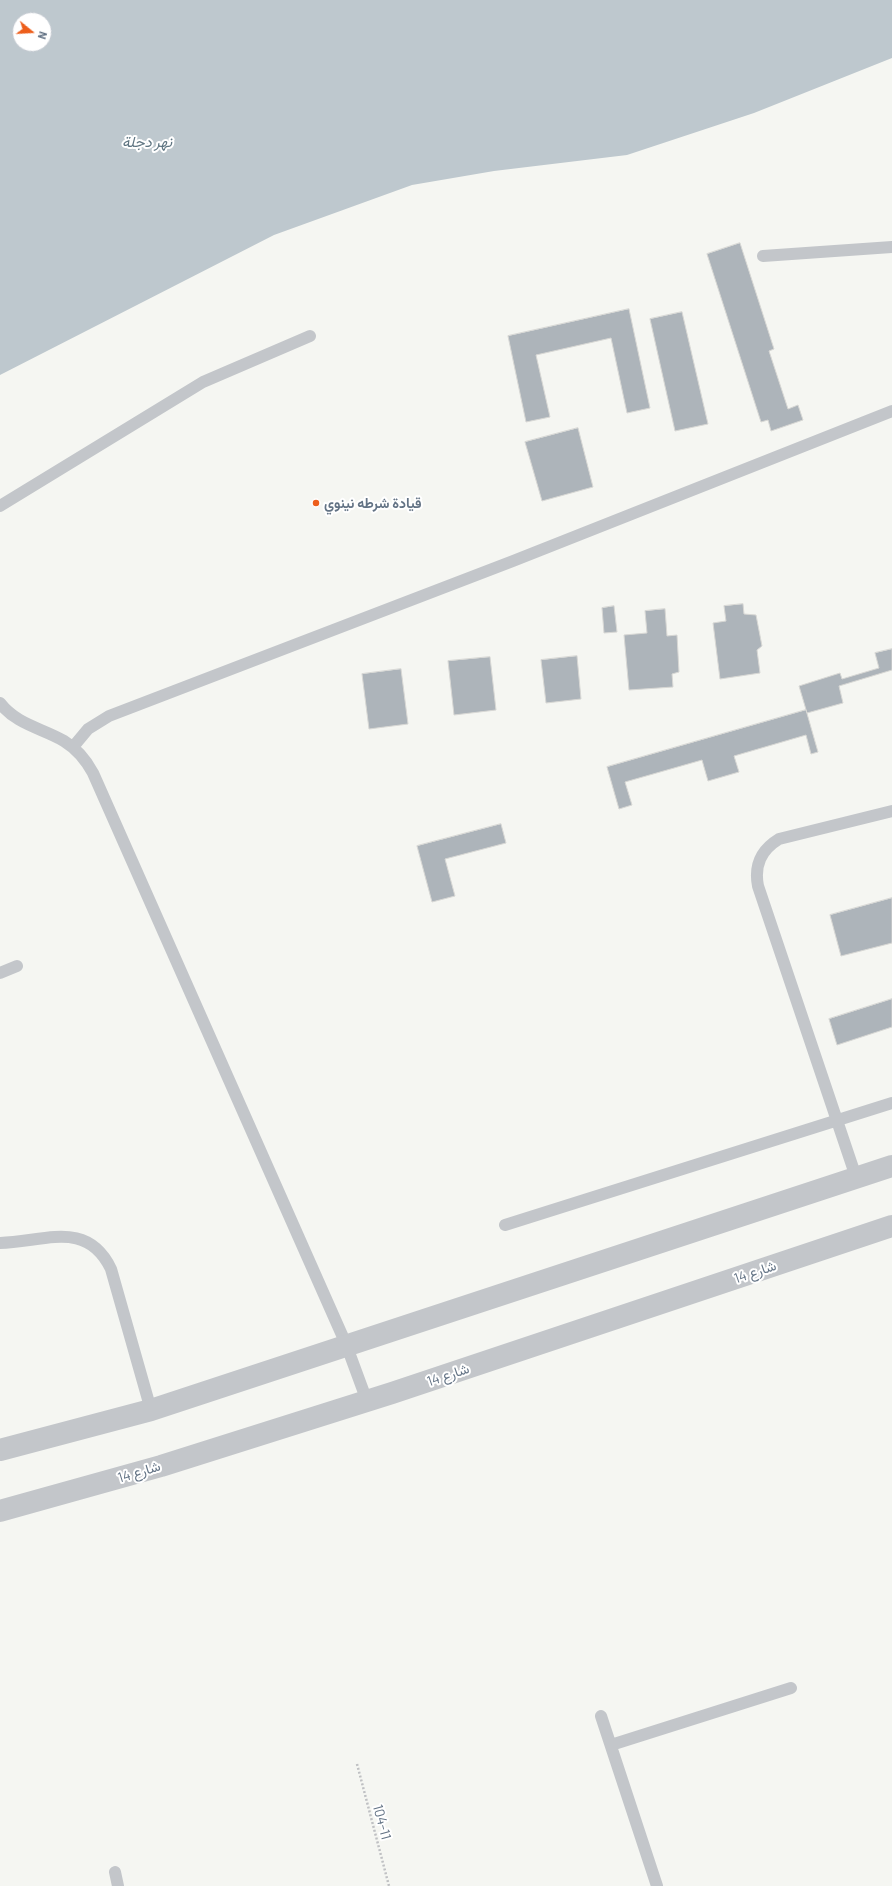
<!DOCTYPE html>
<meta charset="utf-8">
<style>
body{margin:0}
#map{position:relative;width:892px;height:1886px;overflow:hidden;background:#f5f6f2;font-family:Barlow,sans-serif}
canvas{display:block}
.north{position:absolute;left:12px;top:12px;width:40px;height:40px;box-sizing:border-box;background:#fff;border:1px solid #c1c7ce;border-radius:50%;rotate:108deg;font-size:11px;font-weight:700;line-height:16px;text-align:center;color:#637385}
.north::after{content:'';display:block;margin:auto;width:14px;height:18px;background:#ed5e1b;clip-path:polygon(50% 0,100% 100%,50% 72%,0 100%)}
</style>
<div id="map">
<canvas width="892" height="1886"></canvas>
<div class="north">N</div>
</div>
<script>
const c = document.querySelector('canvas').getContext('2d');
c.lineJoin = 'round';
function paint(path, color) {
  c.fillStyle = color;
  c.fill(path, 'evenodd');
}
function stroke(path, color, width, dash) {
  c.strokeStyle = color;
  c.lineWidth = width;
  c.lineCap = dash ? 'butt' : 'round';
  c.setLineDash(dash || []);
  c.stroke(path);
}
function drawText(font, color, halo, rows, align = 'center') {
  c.font = font + ' Barlow,Vazirmatn,sans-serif';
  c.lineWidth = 4;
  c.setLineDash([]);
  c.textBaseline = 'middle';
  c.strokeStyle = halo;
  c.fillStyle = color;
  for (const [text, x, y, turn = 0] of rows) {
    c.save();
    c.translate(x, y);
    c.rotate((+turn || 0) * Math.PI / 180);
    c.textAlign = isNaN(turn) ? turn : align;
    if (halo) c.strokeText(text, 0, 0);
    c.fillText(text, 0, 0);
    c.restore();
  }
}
paint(new Path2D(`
 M 0,0 L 892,0 L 892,58 L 754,113 L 627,155 L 494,171 L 412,185 L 274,235 L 0,375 ZM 20,20 L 44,20 L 44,44 L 20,44 Z`), '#bec8ce');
const building = new Path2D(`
 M 740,243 L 774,349 L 769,351 L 788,409 L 798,405 L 803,420 L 771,431 L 768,420 L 761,422 L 707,254 Z
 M 629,309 L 650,408 L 627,413 L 611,338 L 536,355 L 550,417 L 526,422 L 508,336 Z
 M 682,312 L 708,424 L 675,431 L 650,319 Z
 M 578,428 L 593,487 L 542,501 L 525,442 Z
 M 743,604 L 744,614 L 756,615 L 762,646 L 757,650 L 760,673 L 720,679 L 713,623 L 726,621 L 724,606 Z
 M 614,606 L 617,632 L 604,633 L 602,608 Z
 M 665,609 L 667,636 L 677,635 L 679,672 L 672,674 L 673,687 L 629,690 L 624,635 L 647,633 L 645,611 Z
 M 892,649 L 892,670 L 839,686 L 843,703 L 807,713 L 799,686 L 840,673 L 842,679 L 879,668 L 875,653 Z
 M 577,656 L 581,699 L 546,703 L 541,660 Z
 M 490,657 L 496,710 L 454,715 L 448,661 Z
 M 401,669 L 408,724 L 369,729 L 362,674 Z
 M 806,710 L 818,752 L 811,754 L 806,735 L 734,756 L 739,772 L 708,781 L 702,760 L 625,782 L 632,805 L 619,809 L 607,767 Z
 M 501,824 L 506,843 L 445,859 L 455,896 L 432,902 L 417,846 Z
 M 892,898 L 892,943 L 841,956 L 830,915 Z
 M 892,999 L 892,1027 L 837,1045 L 829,1019 Z`);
paint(building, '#adb4ba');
stroke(building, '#d7d7d4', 1);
stroke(new Path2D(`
 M 357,1764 L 389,1886`), '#bfc0c3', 2.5, [2, 2]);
stroke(new Path2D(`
 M 763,256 L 892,247
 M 0,506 L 203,382 L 310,336
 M 0,703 C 17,725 42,728 64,741 C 77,749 86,760 93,773 L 346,1344 L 367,1401
 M 73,747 L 88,729 L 109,716 L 513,561 L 892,411
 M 0,973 L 17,966
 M 856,1177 L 758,886 C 754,865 761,850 779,839 L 892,811
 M 505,1225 L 892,1103
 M 0,1243 C 44,1242 87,1219 111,1269 L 151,1410
 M 601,1716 L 657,1886
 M 611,1745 L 791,1688
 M 115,1872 L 118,1886`), '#c3c6ca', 12);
stroke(new Path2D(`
 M 0,1450 L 151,1410 L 892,1166
 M 0,1511 L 161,1466 L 392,1393 L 892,1226`), '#c3c6ca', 22);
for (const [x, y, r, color] of [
 [316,503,4,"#ed5e1b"]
]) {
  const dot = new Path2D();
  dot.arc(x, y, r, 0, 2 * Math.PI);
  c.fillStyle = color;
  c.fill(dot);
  stroke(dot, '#fff', 1.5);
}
drawText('bold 14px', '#637385', '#fff', [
 ["قيادة شرطه نينوي",324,503]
], 'left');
drawText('14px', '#637385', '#fff', [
 ["شارع 14",755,1272,-19],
 ["شارع 14",448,1375,-19],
 ["شارع 14",139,1472,-17],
 ["104-11",382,1822,75]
]);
drawText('italic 15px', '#5f7582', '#fff', [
 ["نهر دجلة",147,142]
]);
</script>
